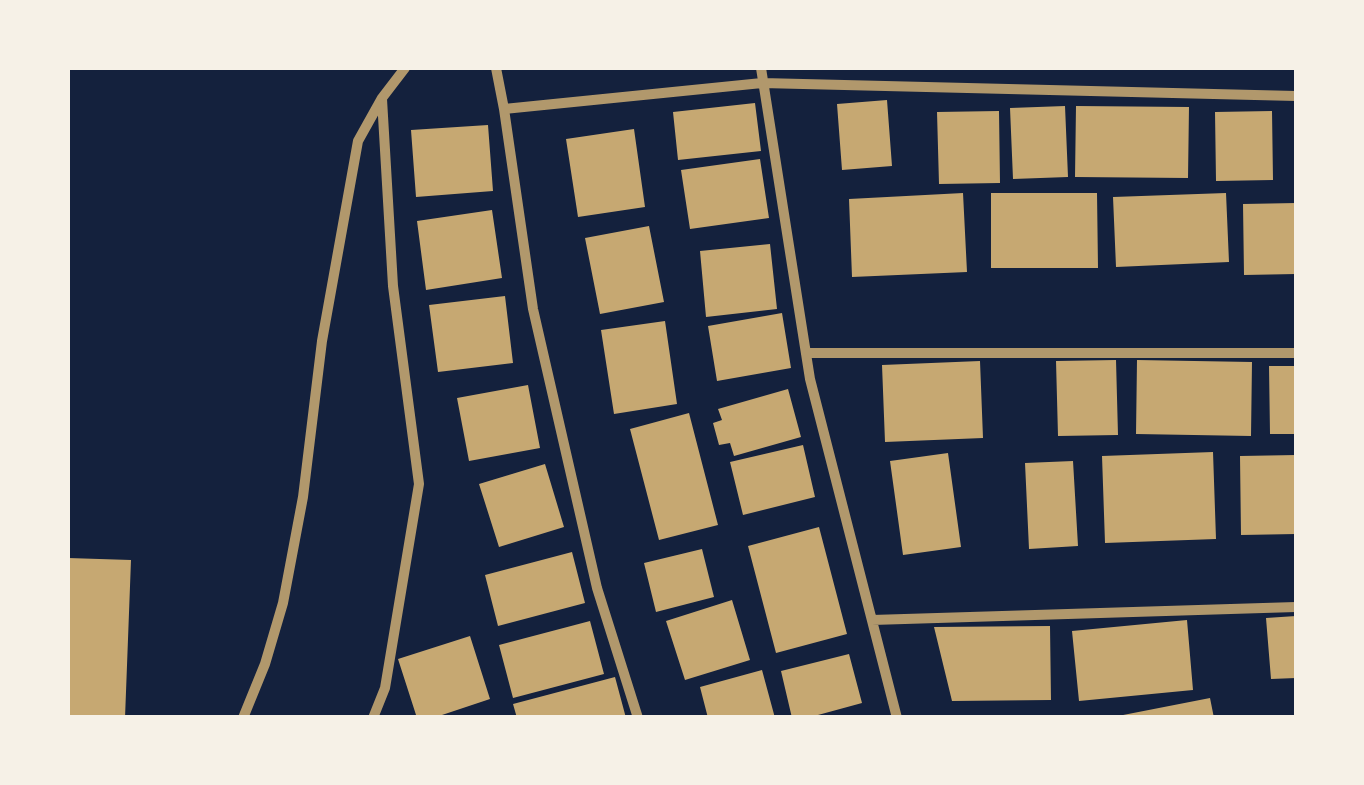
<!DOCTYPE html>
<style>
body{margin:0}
#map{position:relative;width:1364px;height:785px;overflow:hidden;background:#14213d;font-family:Mulish,sans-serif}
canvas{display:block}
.frame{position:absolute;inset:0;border:70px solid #f6f1e7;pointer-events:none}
</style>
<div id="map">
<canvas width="1364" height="785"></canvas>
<div class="frame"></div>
</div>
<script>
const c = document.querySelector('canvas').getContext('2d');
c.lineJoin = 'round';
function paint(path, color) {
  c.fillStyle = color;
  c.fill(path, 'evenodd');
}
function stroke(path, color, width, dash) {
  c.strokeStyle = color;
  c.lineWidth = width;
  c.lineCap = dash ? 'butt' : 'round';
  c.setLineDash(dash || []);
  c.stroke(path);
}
paint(new Path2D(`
 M 887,100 L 892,166 L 842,170 L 837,104 Z
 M 755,103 L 761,151 L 678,160 L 673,112 Z
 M 1065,106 L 1068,177 L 1013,179 L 1010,108 Z
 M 1076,106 L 1189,107 L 1188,178 L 1075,177 Z
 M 999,111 L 1000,183 L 939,184 L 937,112 Z
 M 1272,111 L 1273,180 L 1216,181 L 1215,112 Z
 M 488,125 L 493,191 L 416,197 L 411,130 Z
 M 634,129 L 645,207 L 578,217 L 566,139 Z
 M 760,159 L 769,218 L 690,229 L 681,170 Z
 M 963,193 L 967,272 L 852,277 L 849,199 Z
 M 991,193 L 1097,193 L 1098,268 L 991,268 Z
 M 1226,193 L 1229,262 L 1116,267 L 1113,197 Z
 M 1296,203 L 1296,274 L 1244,275 L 1243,204 Z
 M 492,210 L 502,278 L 426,290 L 417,221 Z
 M 649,226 L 664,302 L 600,314 L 585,238 Z
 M 770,244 L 777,309 L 706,317 L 700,251 Z
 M 505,296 L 513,363 L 438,372 L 429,305 Z
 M 782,313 L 791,368 L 717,381 L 708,326 Z
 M 665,321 L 677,404 L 614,414 L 601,330 Z
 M 1116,360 L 1118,435 L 1058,436 L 1056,361 Z
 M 1137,360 L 1252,362 L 1251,436 L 1136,434 Z
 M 980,361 L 983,438 L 885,442 L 882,365 Z
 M 1269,366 L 1296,366 L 1296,434 L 1270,434 Z
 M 528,385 L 540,448 L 469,461 L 457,398 Z
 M 788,389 L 801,437 L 734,456 L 730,443 L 719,445 L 713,423 L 722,420 L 718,409 Z
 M 689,413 L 718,525 L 659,540 L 630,429 Z
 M 803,445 L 815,497 L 743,515 L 730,462 Z
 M 1213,452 L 1216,539 L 1105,543 L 1102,456 Z
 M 948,453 L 961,547 L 903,555 L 890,461 Z
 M 1296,455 L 1296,534 L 1241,535 L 1240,456 Z
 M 1073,461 L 1078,546 L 1029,549 L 1025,463 Z
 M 545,464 L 564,527 L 499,547 L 479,484 Z
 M 819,527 L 847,634 L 776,653 L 748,546 Z
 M 702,549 L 714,597 L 656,612 L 644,563 Z
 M 572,552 L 585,603 L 498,626 L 485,575 Z
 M 68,558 L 131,560 L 125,718 L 68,718 Z
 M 732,600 L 750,660 L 685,680 L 666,621 Z
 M 1296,616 L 1296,678 L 1271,679 L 1266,618 Z
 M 1187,620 L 1193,690 L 1079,701 L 1072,631 Z
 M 590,621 L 604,674 L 513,698 L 499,645 Z
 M 1050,626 L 1051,700 L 952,701 L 934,627 Z
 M 470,636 L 490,699 L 433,718 L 417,718 L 398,659 Z
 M 849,654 L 862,703 L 807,718 L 792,718 L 781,671 Z
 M 762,670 L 775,718 L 708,718 L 700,687 Z
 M 615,677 L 626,718 L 517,718 L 513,704 Z
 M 1210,698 L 1214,718 L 1118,718 L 1118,716 Z`), '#c6a872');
stroke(new Path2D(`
 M 496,68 L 504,109 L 533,309 L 597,588 L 638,718
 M 761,68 L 810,379 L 897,718
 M 504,109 L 762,83 L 1296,96
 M 806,353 L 1296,353
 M 872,620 L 1296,607
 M 243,718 L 265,664 L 283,603 L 303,497 L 322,341 L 358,141 L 382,98 L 405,68
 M 373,718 L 385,688 L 419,484 L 393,286 L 382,99`), '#b1986c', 10);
</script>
